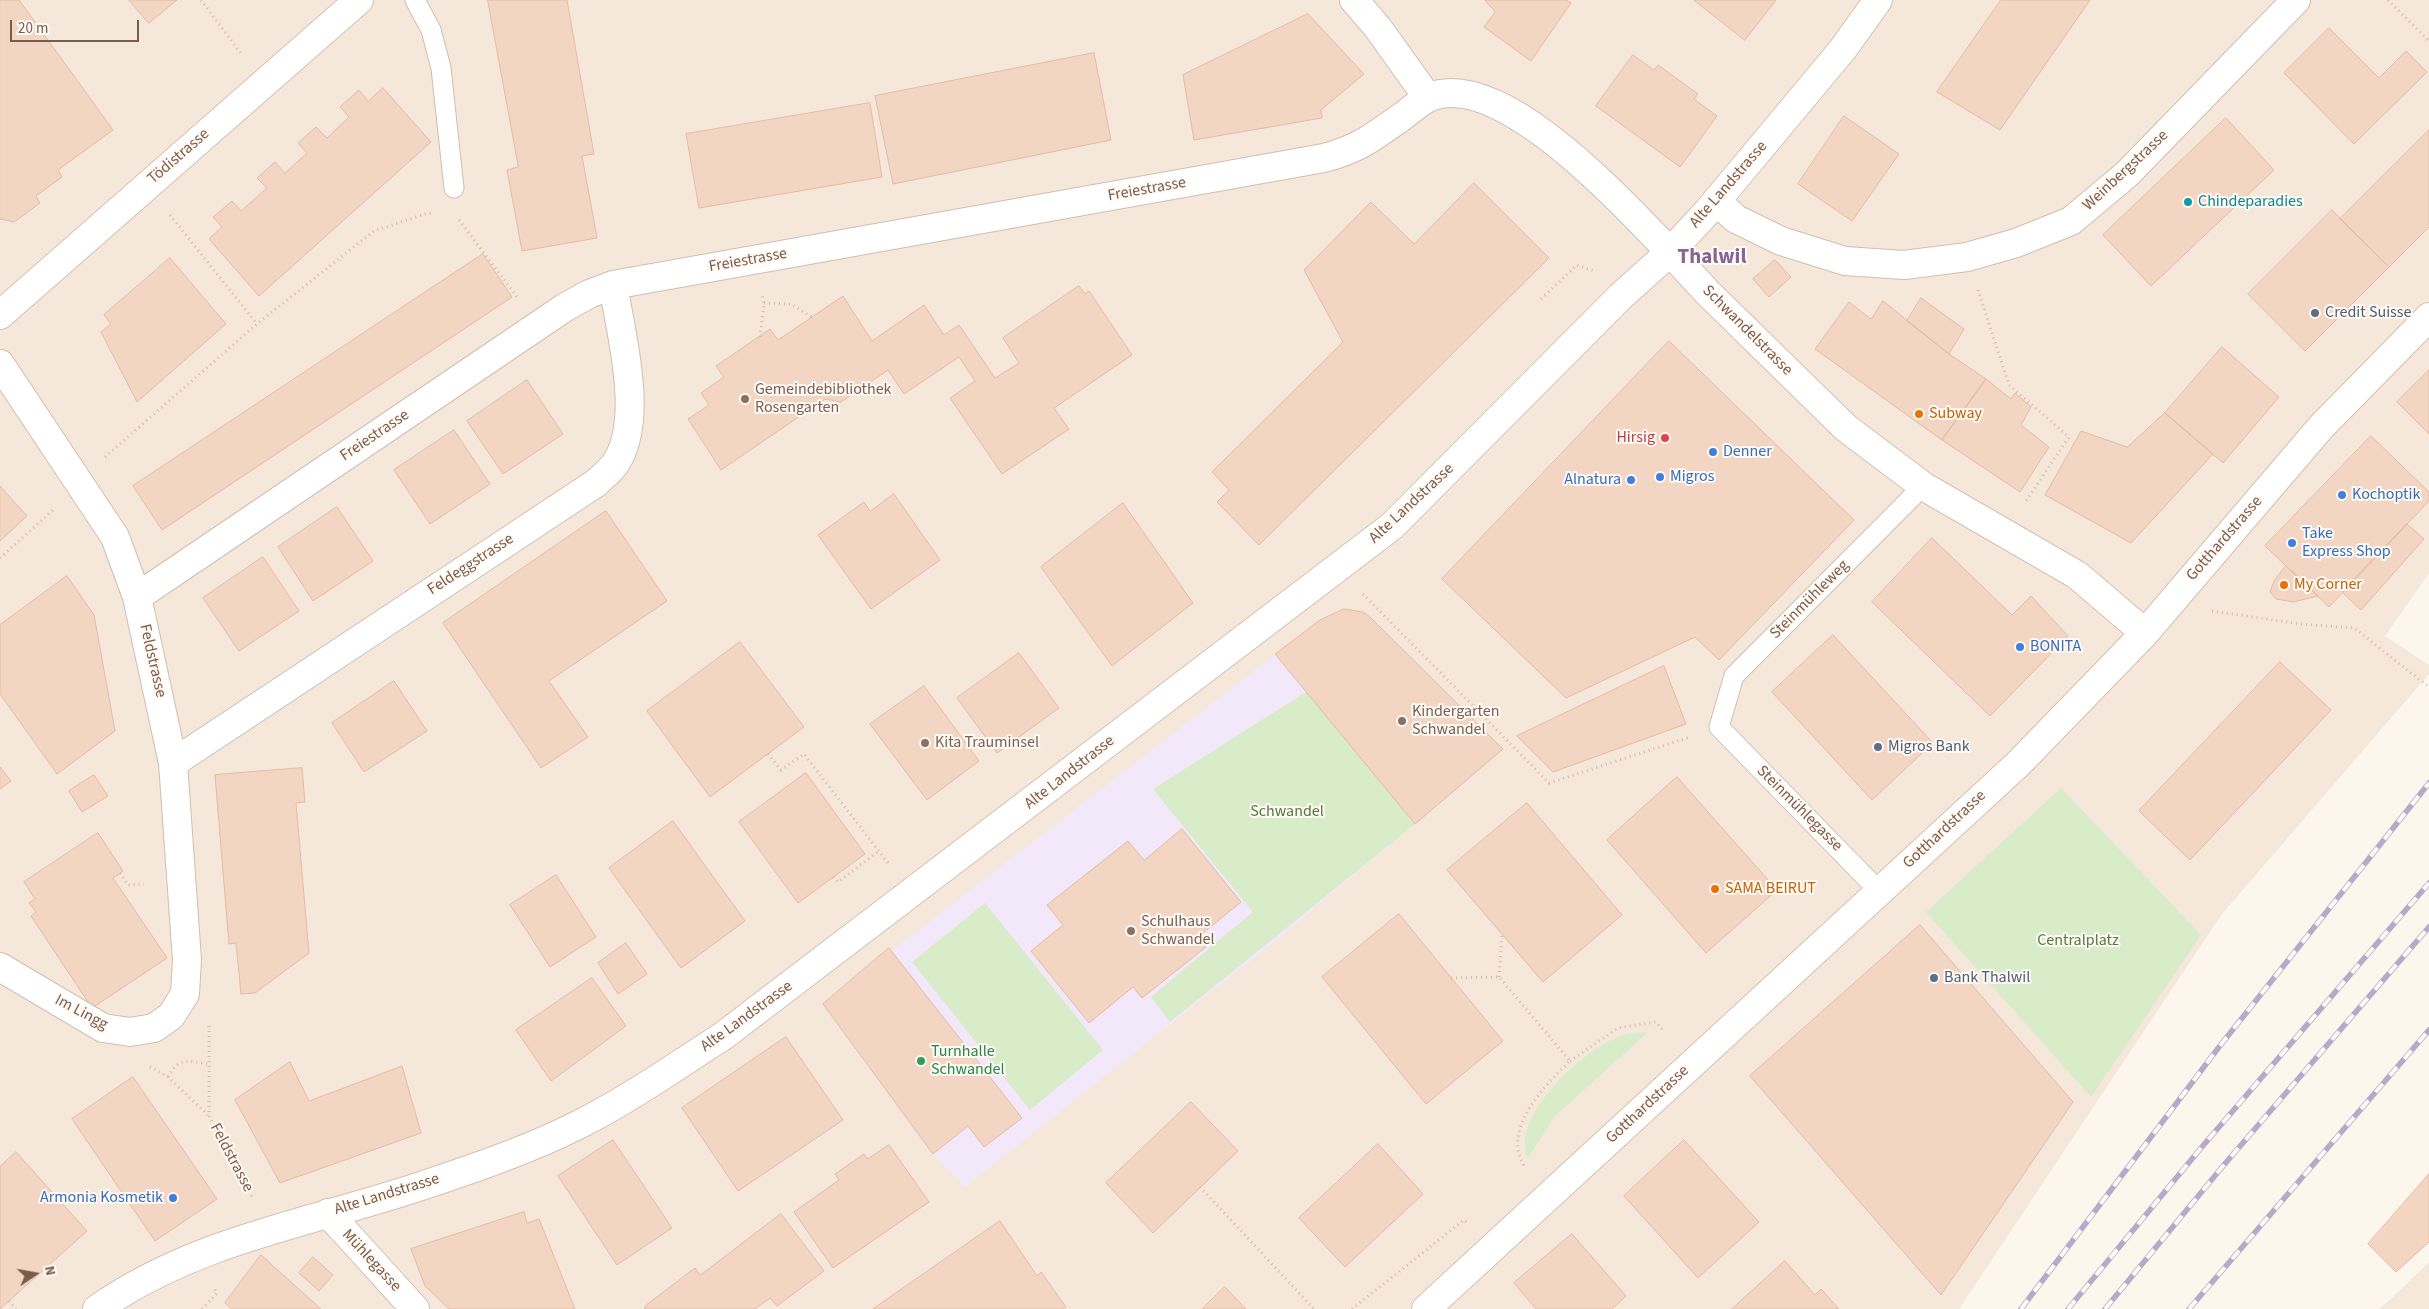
<!DOCTYPE html>
<meta charset="utf-8">
<style>
body{margin:0}
#map{position:relative;width:2429px;height:1309px;overflow:hidden;background:#fdf6ec;font-family:"Source Sans 3",sans-serif}
canvas{display:block}
.north{position:absolute;left:10px;top:1249px;width:50px;height:50px;-webkit-text-stroke:4px #fffaf3;paint-order:stroke;rotate:78deg;font-size:14px;font-weight:700;line-height:20px;text-align:center;color:#7a5c4d}
.north::after{content:'';display:block;margin:auto;width:18px;height:22px;background:#7a5c4d;clip-path:polygon(50% 0,100% 100%,50% 72%,0 100%)}
.scale{position:absolute;left:10px;top:20px;width:129px;height:22px;box-sizing:border-box;border:2px solid #7a5c4d;border-top:0;padding-left:6px;font-size:15px;line-height:18px;white-space:nowrap;color:#7a5c4d;-webkit-text-stroke:4px #fffaf3;paint-order:stroke}
</style>
<div id="map">
<canvas width="2429" height="1309"></canvas>
<div class="north">N</div>
<div class="scale">20 m</div>
</div>
<script>
const c = document.querySelector('canvas').getContext('2d');
c.lineJoin = 'round';
function paint(path, color) {
  c.fillStyle = color;
  c.fill(path, 'evenodd');
}
function stroke(path, color, width, dash) {
  c.strokeStyle = color;
  c.lineWidth = width;
  c.lineCap = dash ? 'butt' : 'round';
  c.setLineDash(dash || []);
  c.stroke(path);
}
function drawText(font, color, halo, rows, align = 'center') {
  c.font = font + ' "Source Sans 3",sans-serif';
  c.lineWidth = 4;
  c.setLineDash([]);
  c.textBaseline = 'middle';
  c.strokeStyle = halo;
  c.fillStyle = color;
  for (const [text, x, y, turn = 0] of rows) {
    c.save();
    c.translate(x, y);
    c.rotate((+turn || 0) * Math.PI / 180);
    c.textAlign = isNaN(turn) ? turn : align;
    if (halo) c.strokeText(text, 0, 0);
    c.fillText(text, 0, 0);
    c.restore();
  }
}
paint(new Path2D(`
 M 0,0 L 2429,0 L 2429,573 L 2385,636 L 2429,665 L 2429,674 L 2222,914 L 1959,1309 L 0,1309 Z
 M 2429,1262 L 2429,1309 L 2379,1309 L 2392,1298 Z`), '#f5e8da');
paint(new Path2D(`
 M 1344,609 L 1363,612 L 1370,617 L 1503,749 L 1279,938 L 965,1187 L 933,1154 L 823,1004 L 1320,620 Z`), '#f3e8fa');
paint(new Path2D(`
 M 1306,692 L 1415,824 L 1170,1022 L 1151,997 L 1253,912 L 1153,789 Z
 M 2061,788 L 2201,935 L 2091,1097 L 1926,912 Z
 M 985,903 L 1103,1050 L 1030,1110 L 912,962 Z
 M 1648,1032 L 1555,1116 L 1528,1158 C 1509,1118 1583,1050 1618,1037 C 1626,1033 1639,1033 1648,1032 Z`), '#d8ecc9');
const building = new Path2D(`
 M 0,0 L 19,0 L 113,130 L 58,170 L 62,177 L 36,196 L 40,203 L 14,222 L 0,219 Z
 M 129,0 L 177,0 L 149,23 Z
 M 488,0 L 567,0 L 594,154 L 582,156 L 597,238 L 522,251 L 507,170 L 518,167 Z
 M 1485,0 L 1566,0 L 1571,3 L 1531,61 L 1484,27 L 1495,12 Z
 M 1694,0 L 1776,0 L 1745,40 Z
 M 2001,0 L 2090,0 L 2000,130 L 1937,92 Z
 M 1308,14 L 1364,74 L 1321,110 L 1322,118 L 1194,140 L 1183,75 Z
 M 2329,28 L 2379,78 L 2406,51 L 2427,72 L 2354,144 L 2284,73 Z
 M 1094,53 L 1111,140 L 893,184 L 875,96 Z
 M 1633,55 L 1654,70 L 1658,65 L 1698,94 L 1694,99 L 1717,116 L 1680,167 L 1596,106 Z
 M 383,88 L 431,142 L 259,296 L 209,239 L 222,227 L 213,217 L 232,201 L 241,211 L 267,188 L 257,178 L 275,162 L 285,173 L 307,153 L 298,143 L 316,127 L 327,138 L 349,117 L 340,107 L 359,90 L 368,101 Z
 M 870,103 L 882,177 L 699,208 L 686,134 Z
 M 1844,116 L 1899,154 L 1852,221 L 1798,184 Z
 M 2226,118 L 2274,170 L 2151,286 L 2103,235 Z
 M 2429,130 L 2429,227 L 2389,267 L 2340,219 Z
 M 1474,183 L 1549,258 L 1259,545 L 1217,502 L 1229,490 L 1212,472 L 1343,342 L 1304,270 L 1371,202 L 1414,244 Z
 M 2332,210 L 2389,267 L 2305,351 L 2248,294 Z
 M 483,254 L 512,297 L 162,530 L 133,486 Z
 M 170,258 L 226,324 L 137,402 L 101,332 L 111,324 L 104,315 Z
 M 1775,260 L 1791,277 L 1769,297 L 1753,279 Z
 M 1079,286 L 1085,294 L 1089,291 L 1132,355 L 1054,408 L 1069,429 L 1002,474 L 950,398 L 975,381 L 959,357 L 904,394 L 888,370 L 841,402 L 825,399 L 721,470 L 688,419 L 709,405 L 701,393 L 724,377 L 716,366 L 770,329 L 778,340 L 843,296 L 872,341 L 924,305 L 944,335 L 959,325 L 995,378 L 1019,363 L 1003,338 Z
 M 1921,298 L 1964,329 L 1949,354 L 1907,321 Z
 M 1883,301 L 1949,354 L 1986,379 L 1942,440 L 1815,349 L 1849,302 L 1871,319 Z
 M 1669,341 L 1854,520 L 1719,660 L 1695,637 L 1566,698 L 1442,579 Z
 M 2222,347 L 2279,397 L 2223,463 L 2165,413 Z
 M 2429,370 L 2429,434 L 2397,402 Z
 M 1986,379 L 2011,399 L 2015,393 L 2031,407 L 2021,425 L 2049,447 L 2020,492 L 1942,440 Z
 M 527,380 L 563,434 L 503,474 L 467,421 Z
 M 2165,413 L 2213,454 L 2131,543 L 2045,495 L 2081,431 L 2127,447 Z
 M 454,430 L 490,484 L 430,524 L 394,470 Z
 M 2371,436 L 2429,492 L 2429,501 L 2329,607 L 2265,546 Z
 M 0,486 L 27,516 L 0,541 Z
 M 894,494 L 940,560 L 871,609 L 818,535 L 864,502 L 870,511 Z
 M 1123,503 L 1193,603 L 1112,666 L 1041,567 Z
 M 337,507 L 373,561 L 313,601 L 278,547 Z
 M 606,511 L 667,601 L 549,681 L 588,737 L 541,768 L 443,623 Z
 M 2407,524 L 2424,539 L 2361,610 L 2342,592 Z
 M 1932,538 L 2012,615 L 2031,596 L 2068,636 L 1990,716 L 1872,602 Z
 M 263,557 L 299,611 L 239,651 L 203,598 Z
 M 2286,566 L 2318,596 L 2293,602 L 2276,599 L 2270,592 L 2274,581 Z
 M 67,576 L 94,615 L 115,731 L 57,774 L 0,694 L 0,625 Z
 M 1344,609 L 1363,612 L 1370,617 L 1503,749 L 1415,824 L 1275,654 L 1320,620 Z
 M 1833,635 L 1933,743 L 1872,800 L 1772,692 Z
 M 740,642 L 804,727 L 710,797 L 647,711 Z
 M 1019,653 L 1059,708 L 997,753 L 957,698 Z
 M 2280,662 L 2331,710 L 2190,860 L 2139,811 Z
 M 1664,666 L 1686,724 L 1553,772 L 1517,736 Z
 M 394,681 L 427,731 L 364,772 L 332,723 Z
 M 924,686 L 979,761 L 927,800 L 870,724 Z
 M 0,767 L 11,781 L 0,789 Z
 M 302,768 L 305,802 L 296,803 L 309,953 L 255,993 L 241,994 L 236,943 L 229,944 L 215,775 Z
 M 806,773 L 865,854 L 798,903 L 739,822 Z
 M 94,775 L 108,796 L 82,812 L 69,791 Z
 M 1677,777 L 1777,890 L 1706,953 L 1607,840 Z
 M 1527,803 L 1622,915 L 1543,982 L 1447,870 Z
 M 673,821 L 745,921 L 681,968 L 609,868 Z
 M 1182,829 L 1241,902 L 1198,937 L 1206,947 L 1142,998 L 1133,987 L 1089,1023 L 1031,951 L 1063,925 L 1047,905 L 1128,841 L 1144,860 Z
 M 98,833 L 123,871 L 113,878 L 167,958 L 92,1008 L 31,916 L 36,912 L 29,903 L 35,899 L 24,882 Z
 M 556,875 L 596,937 L 550,967 L 510,905 Z
 M 1399,914 L 1503,1041 L 1426,1104 L 1322,977 Z
 M 1920,925 L 2073,1102 L 1941,1295 L 1750,1076 Z
 M 626,943 L 647,974 L 618,994 L 598,963 Z
 M 889,948 L 1022,1118 L 984,1147 L 968,1126 L 933,1154 L 823,1004 Z
 M 592,978 L 626,1026 L 551,1081 L 516,1030 Z
 M 786,1037 L 843,1120 L 738,1191 L 682,1108 Z
 M 290,1062 L 309,1101 L 402,1066 L 421,1133 L 280,1183 L 235,1100 Z
 M 133,1077 L 217,1199 L 155,1241 L 72,1119 Z
 M 1191,1102 L 1238,1151 L 1153,1233 L 1106,1183 Z
 M 613,1140 L 672,1228 L 617,1265 L 558,1176 Z
 M 1684,1140 L 1759,1222 L 1698,1278 L 1624,1196 Z
 M 1378,1144 L 1423,1194 L 1345,1267 L 1299,1218 Z
 M 889,1145 L 929,1202 L 833,1268 L 794,1212 L 839,1180 L 835,1174 L 864,1154 L 867,1159 Z
 M 16,1152 L 87,1231 L 0,1309 L 0,1167 Z
 M 2429,1174 L 2429,1242 L 2396,1272 L 2368,1244 Z
 M 524,1212 L 527,1223 L 539,1219 L 575,1309 L 449,1309 L 425,1286 L 411,1249 Z
 M 781,1214 L 824,1271 L 777,1306 L 770,1298 L 755,1309 L 645,1309 L 645,1306 L 695,1268 L 700,1275 Z
 M 1000,1221 L 1037,1276 L 1041,1272 L 1066,1307 L 1063,1309 L 873,1309 Z
 M 1572,1234 L 1626,1296 L 1612,1309 L 1536,1309 L 1514,1283 Z
 M 261,1255 L 321,1309 L 232,1309 L 225,1303 Z
 M 313,1257 L 333,1275 L 319,1291 L 299,1273 Z
 M 1785,1261 L 1815,1295 L 1821,1289 L 1839,1309 L 1732,1309 Z
 M 1225,1287 L 1246,1309 L 1202,1309 Z`);
paint(building, '#f3d5c3');
stroke(building, '#e6bba3', 1);
const lane = new Path2D(`
 M 415,0 L 431,30 L 441,68 L 454,188
 M 1879,891 L 1719,727 L 1734,676 L 1923,486`);
const street = new Path2D(`
 M 1354,0 L 1378,28 L 1428,98
 M 1716,201 L 1736,219 L 1781,241 L 1845,261 L 1904,265 L 1967,257 L 2016,243 L 2071,221 L 2127,174 L 2296,0
 M 0,364 L 115,537 L 137,597 L 173,763 L 187,960 L 185,994 L 171,1016 L 154,1028 L 130,1032 L 103,1028 L 0,967
 M 137,597 L 564,308 L 589,294 L 613,285 L 1324,158 C 1358,149 1372,138 1400,118 C 1409,112 1418,103 1428,98 C 1499,65 1625,206 1670,252
 M 173,763 L 596,483 C 602,477 610,471 615,464 C 645,421 621,334 613,285
 M 328,1213 L 415,1309`);
const secondary = new Path2D(`
 M 1670,252 L 1708,293 L 1846,428 L 1923,486 L 2077,575 L 2145,633
 M 0,315 L 359,0
 M 97,1309 C 199,1238 313,1223 427,1184 C 478,1167 530,1149 578,1125 C 628,1100 675,1067 723,1036 L 1392,526 L 1620,297 L 1670,252 L 1708,211 L 1843,49 L 1878,0
 M 1426,1309 L 2018,764 L 2145,633 L 2321,427 L 2429,317`);
stroke(lane, '#d1beb0', 21);
stroke(street, '#d1beb0', 30);
stroke(secondary, '#d6c0b0', 30);
stroke(new Path2D(`
 M 201,0 L 242,55
 M 2388,0 L 2429,41
 M 170,215 L 257,324
 M 459,220 L 517,297
 M 1978,290 L 2009,385 L 2069,437 L 2024,504
 M 1541,299 L 1577,265 L 1594,271
 M 764,303 L 791,304 L 812,317
 M 760,337 L 764,303 L 762,296
 M 105,457 L 257,324 L 374,231 L 428,213 L 433,214
 M 0,558 L 53,510
 M 1363,594 L 1549,783 L 1690,737
 M 2212,611 L 2301,624 L 2354,628 L 2429,687
 M 768,754 L 781,770 L 804,754 L 888,863
 M 120,873 L 128,885 L 144,884
 M 833,877 L 838,882 L 879,851
 M 1499,977 L 1502,935
 M 1451,978 L 1499,977 L 1570,1061 C 1545,1085 1500,1130 1525,1167
 M 209,1026 L 209,1116 L 253,1199
 M 1570,1061 L 1618,1028 L 1656,1022 L 1663,1030
 M 150,1067 L 168,1077 L 208,1115
 M 168,1077 C 179,1057 188,1061 208,1064
 M 1200,1187 L 1314,1309
 M 9,1301 L 16,1309
 M 202,1309 L 217,1293 L 214,1288
 M 1352,1309 L 1464,1220 L 1466,1222`), '#d9b8a5', 3, [1, 4]);
stroke(lane, '#fff', 19);
stroke(street, '#fff', 28);
stroke(secondary, '#fff', 28);
const rail = new Path2D(`
 M 2021,1309 L 2219,1047 L 2429,783
 M 2068,1309 L 2201,1148 L 2429,883
 M 2105,1309 L 2223,1166 L 2429,927
 M 2189,1309 L 2429,1030`);
stroke(rail, '#b9a8c9', 5.5);
stroke(rail, '#fffaf3', 4, [11]);
for (const [x, y, r, color] of [
 [2188,202,5,"#0f9aa8"],
 [2315,313,5,"#5c6f8a"],
 [745,399,5,"#8d6e63"],
 [1919,414,5,"#e8710a"],
 [1665,438,5,"#e0444e"],
 [1713,452,5,"#3f7fe0"],
 [1660,477,5,"#3f7fe0"],
 [1631,480,5,"#3f7fe0"],
 [2342,495,5,"#3f7fe0"],
 [2292,543,5,"#3f7fe0"],
 [2284,585,5,"#e8710a"],
 [2020,647,5,"#3f7fe0"],
 [1402,721,5,"#8d6e63"],
 [925,743,5,"#8d6e63"],
 [1878,747,5,"#5c6f8a"],
 [1715,889,5,"#e8710a"],
 [1131,931,5,"#8d6e63"],
 [1934,978,5,"#5c6f8a"],
 [921,1061,5,"#2e9e5b"],
 [173,1198,5,"#3f7fe0"]
]) {
  const dot = new Path2D();
  dot.arc(x, y, r, 0, 2 * Math.PI);
  c.fillStyle = color;
  c.fill(dot);
  stroke(dot, '#fffaf3', 2);
}
drawText('16px', '#7a5c4d', '#fffaf3', [
 ["Tödistrasse",179,157,-41],
 ["Weinbergstrasse",2126,171,-43],
 ["Alte Landstrasse",1729,185,-49],
 ["Freiestrasse",1147,190,-10],
 ["Freiestrasse",748,261,-10],
 ["Schwandelstrasse",1747,331,45],
 ["Freiestrasse",375,436,-34],
 ["Alte Landstrasse",1412,504,-43],
 ["Gotthardstrasse",2225,539,-49],
 ["Feldeggstrasse",471,565,-33],
 ["Steinmühleweg",1810,600,-45],
 ["Feldstrasse",152,661,77],
 ["Alte Landstrasse",1070,773,-38],
 ["Steinmühlegasse",1799,809,45],
 ["Gotthardstrasse",1945,830,-43],
 ["Im Lingg",81,1013,28],
 ["Alte Landstrasse",747,1017,-36],
 ["Gotthardstrasse",1648,1105,-43],
 ["Feldstrasse",231,1158,62],
 ["Alte Landstrasse",387,1195,-17],
 ["Mühlegasse",371,1261,47]
]);
drawText('16px', '#0d838f', '#fffaf3', [
 ["Chindeparadies",2198,202]
], 'left');
drawText('16px', '#4e5e75', '#fffaf3', [
 ["Credit Suisse",2325,313],
 ["Migros Bank",1888,747],
 ["Bank Thalwil",1944,978]
], 'left');
drawText('16px', '#785e54', '#fffaf3', [
 ["Gemeindebibliothek",755,390],
 ["Rosengarten",755,408],
 ["Kindergarten",1412,712],
 ["Schwandel",1412,730],
 ["Kita Trauminsel",935,743],
 ["Schulhaus",1141,922],
 ["Schwandel",1141,940]
], 'left');
drawText('16px', '#c56008', '#fffaf3', [
 ["Subway",1929,414],
 ["My Corner",2294,585],
 ["SAMA BEIRUT",1725,889]
], 'left');
drawText('16px', '#be3a42', '#fffaf3', [
 ["Hirsig",1655,438]
], 'right');
drawText('16px', '#366cbe', '#fffaf3', [
 ["Denner",1723,452],
 ["Migros",1670,477],
 ["Alnatura",1621,480,"right"],
 ["Kochoptik",2352,495],
 ["Take",2302,534],
 ["Express Shop",2302,552],
 ["BONITA",2030,647],
 ["Armonia Kosmetik",163,1198,"right"]
], 'left');
drawText('16px', '#537a41', '#fffaf3', [
 ["Schwandel",1287,812],
 ["Centralplatz",2078,941]
]);
drawText('16px', '#27864d', '#fffaf3', [
 ["Turnhalle",931,1052],
 ["Schwandel",931,1070]
], 'left');
drawText('bold 21px', '#846695', '#fffaf3', [
 ["Thalwil",1712,258]
]);
</script>
